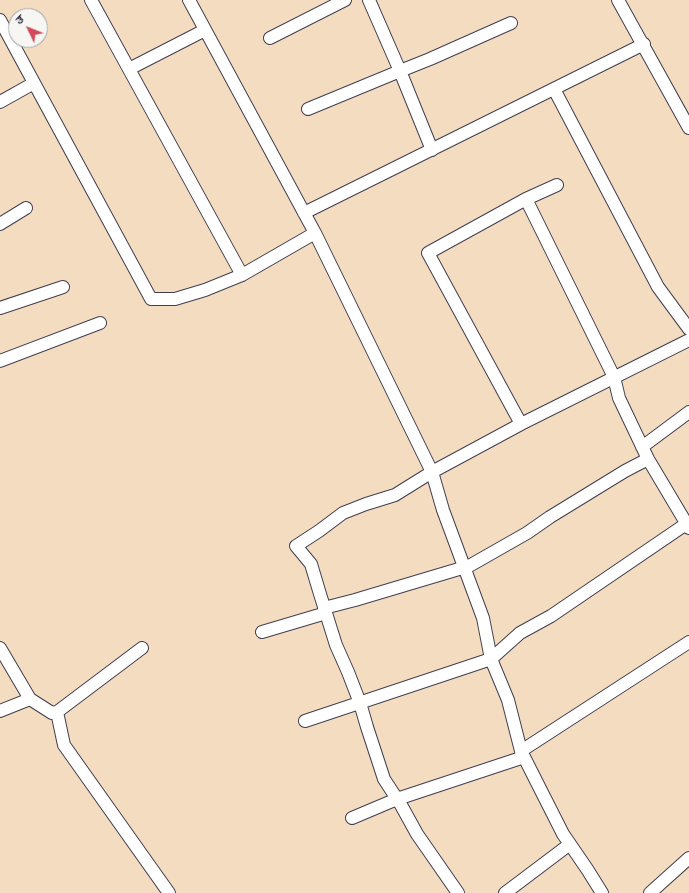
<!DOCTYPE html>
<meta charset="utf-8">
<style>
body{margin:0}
#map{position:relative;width:689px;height:893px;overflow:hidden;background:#f4dcc0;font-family:Kalam,"Playpen Sans Deva",sans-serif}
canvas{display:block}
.north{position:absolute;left:8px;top:8px;width:40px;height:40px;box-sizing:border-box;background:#f6f6f2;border:1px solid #a1a1a9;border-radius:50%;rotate:313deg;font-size:11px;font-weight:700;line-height:16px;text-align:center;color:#22223b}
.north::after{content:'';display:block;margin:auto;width:14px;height:18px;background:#d1495b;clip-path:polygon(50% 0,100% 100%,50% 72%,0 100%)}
</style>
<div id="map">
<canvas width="689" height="893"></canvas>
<div class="north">उ</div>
</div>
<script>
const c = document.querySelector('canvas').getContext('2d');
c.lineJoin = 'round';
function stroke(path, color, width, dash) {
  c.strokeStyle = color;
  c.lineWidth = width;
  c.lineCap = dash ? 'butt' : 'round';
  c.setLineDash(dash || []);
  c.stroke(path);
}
const street = new Path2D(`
 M 91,0 L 242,275
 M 189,0 L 315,233 L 432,472 L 443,510 L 483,618 L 491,659 L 508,700 L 521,751 L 563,834 L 587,869 L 602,893
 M 369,0 L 400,71 L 432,150
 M 618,0 L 689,128
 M 0,20 L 151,299 L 175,299 L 205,290 L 242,275 L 315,233
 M 270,38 L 345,0
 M 129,69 L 205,30
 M 554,89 L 658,287 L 689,329
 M 0,102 L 34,83
 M 308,109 L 400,71 L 430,59 L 511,23
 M 526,199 L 614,377 L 619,398 L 648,459 L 689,528
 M 304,213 L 644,44
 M 0,224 L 26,208
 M 0,308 L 63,287
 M 0,361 L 100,323
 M 521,424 L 428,253 L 526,199 L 557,185
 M 642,447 L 689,412
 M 324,608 L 355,600 L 469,566 L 527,533 L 550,517 L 625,471 L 648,459
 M 262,632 L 326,613
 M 0,648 L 30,699 L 52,713 L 57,712 L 142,648
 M 0,711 L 30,699
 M 57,712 L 64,745 L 169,893
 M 305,721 L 491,659 L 520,633 L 551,616 L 689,522
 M 521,751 L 689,642
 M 352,818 L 397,799 L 524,757
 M 458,893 L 417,834 L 401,805 L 384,779 L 367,727 L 360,703 L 348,672 L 336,645 L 320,594 L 311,564 L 296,546 L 319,531 L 343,513 L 366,504 L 395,495 L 432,472 L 521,424 L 689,340
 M 505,893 L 570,844
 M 650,893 L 689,858`);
stroke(street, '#423e4f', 14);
stroke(street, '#fff', 12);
</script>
